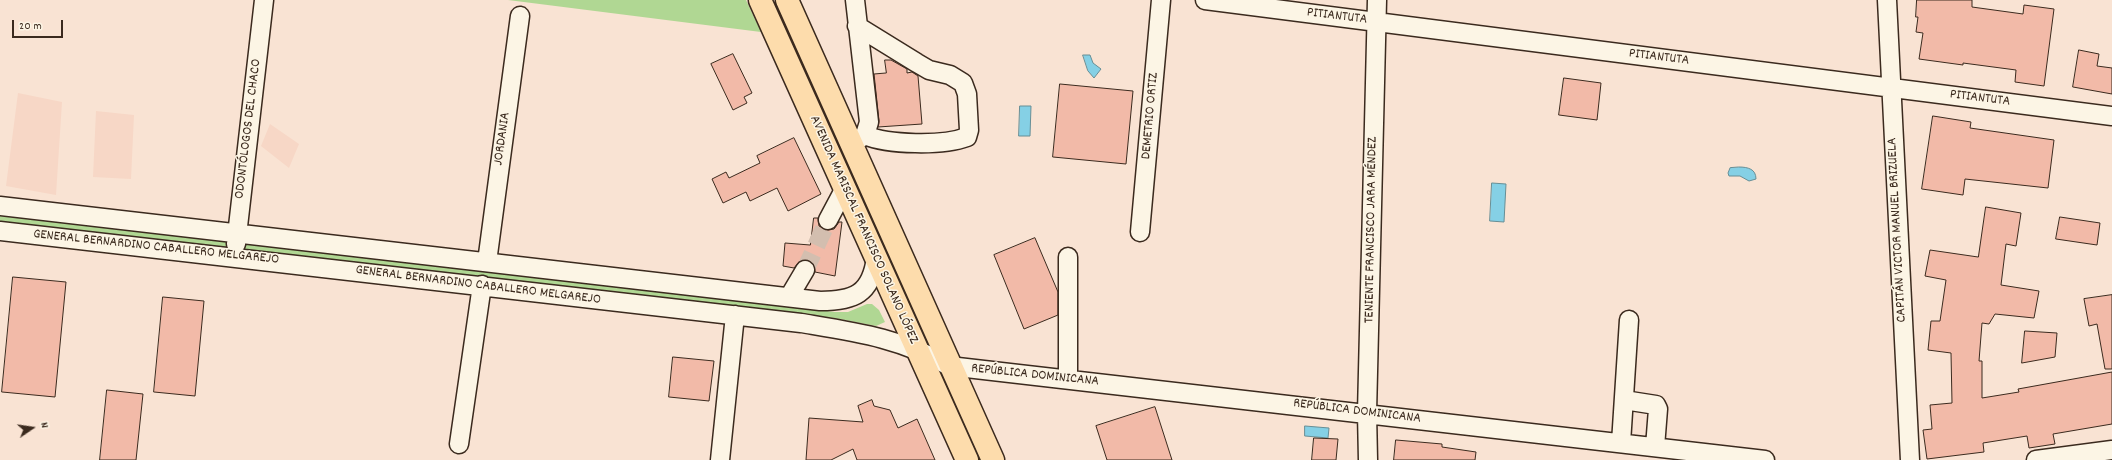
<!DOCTYPE html>
<meta charset="utf-8">
<style>
body{margin:0}
#map{position:relative;width:2112px;height:460px;overflow:hidden;background:#f9e3d3;font-family:Dekko,sans-serif}
canvas{display:block}
.north{position:absolute;left:12px;top:408px;width:40px;height:40px;-webkit-text-stroke:3px #fcf5e5;paint-order:stroke;rotate:77deg;font-size:11px;font-weight:700;line-height:16px;text-align:center;color:#3b2a1e}
.north::after{content:'';display:block;margin:auto;width:14px;height:18px;background:#3b2a1e;clip-path:polygon(50% 0,100% 100%,50% 72%,0 100%)}
.scale{position:absolute;left:12px;top:20px;width:51px;height:18px;box-sizing:border-box;border:2px solid #3b2a1e;border-top:0;padding-left:5px;font-size:12px;line-height:14px;white-space:nowrap;color:#3b2a1e;-webkit-text-stroke:3px #fcf5e5;paint-order:stroke}
</style>
<div id="map">
<canvas width="2112" height="460"></canvas>
<div class="north">N</div>
<div class="scale">20 m</div>
</div>
<script>
const c = document.querySelector('canvas').getContext('2d');
c.lineJoin = 'round';
function paint(path, color) {
  c.fillStyle = color;
  c.fill(path, 'evenodd');
}
function stroke(path, color, width, dash) {
  c.strokeStyle = color;
  c.lineWidth = width;
  c.lineCap = dash ? 'butt' : 'round';
  c.setLineDash(dash || []);
  c.stroke(path);
}
function drawText(font, color, halo, rows, align = 'center') {
  c.font = font + ' Dekko,sans-serif';
  c.lineWidth = 3;
  c.setLineDash([]);
  c.textBaseline = 'middle';
  c.strokeStyle = halo;
  c.fillStyle = color;
  for (const [text, x, y, turn = 0] of rows) {
    c.save();
    c.translate(x, y);
    c.rotate((+turn || 0) * Math.PI / 180);
    c.textAlign = isNaN(turn) ? turn : align;
    if (halo) c.strokeText(text, 0, 0);
    c.fillText(text, 0, 0);
    c.restore();
  }
}
paint(new Path2D(`
 M 18,93 L 62,102 L 56,195 L 6,186 Z
 M 96,111 L 134,115 L 131,179 L 93,177 Z
 M 270,124 L 299,144 L 289,168 L 261,146 Z`), '#f7d7c6');
paint(new Path2D(`
 M 508,0 L 746,0 L 761,32 Z
 M 0,216 L 835,312 L 848,312 L 867,304 L 872,304 L 879,310 L 885,322 L 876,326 L 834,318 L 0,222 Z`), '#b0d793');
const water = new Path2D(`
 M 1083,55 L 1090,55 L 1093,63 L 1101,69 L 1094,78 L 1088,71 Z
 M 1020,106 L 1031,106 L 1030,136 L 1019,136 Z
 M 1739,167 C 1748,167 1756,169 1756,179 L 1749,181 L 1740,176 L 1729,176 L 1728,173 L 1730,168 Z
 M 1492,183 L 1506,184 L 1504,222 L 1490,221 Z
 M 1305,426 L 1329,428 L 1328,438 L 1305,436 Z`);
paint(water, '#85d0e5');
stroke(water, '#678e95', 1);
const building = new Path2D(`
 M 1917,0 L 1972,0 L 1972,7 L 2023,14 L 2024,5 L 2054,9 L 2044,86 L 2015,82 L 2016,70 L 1963,63 L 1963,65 L 1919,59 L 1923,33 L 1916,32 L 1918,17 L 1916,17 Z
 M 2079,50 L 2099,54 L 2097,66 L 2112,68 L 2112,94 L 2073,87 Z
 M 733,54 L 752,93 L 744,97 L 747,103 L 733,110 L 711,64 Z
 M 885,60 L 891,60 L 907,69 L 907,73 L 912,72 L 918,76 L 922,124 L 878,127 L 879,121 L 874,74 L 886,73 Z
 M 1564,78 L 1601,83 L 1597,120 L 1559,115 Z
 M 1060,84 L 1133,91 L 1126,164 L 1053,157 Z
 M 1933,116 L 1971,122 L 1970,128 L 2054,140 L 2048,188 L 1965,179 L 1963,195 L 1922,189 Z
 M 794,138 L 821,194 L 788,211 L 777,188 L 750,201 L 746,192 L 723,203 L 712,179 L 726,172 L 729,178 L 760,163 L 757,156 Z
 M 1986,207 L 2021,213 L 2016,246 L 2006,244 L 2001,285 L 2039,291 L 2034,318 L 1995,314 L 1989,324 L 1982,323 L 1979,361 L 1982,361 L 1982,398 L 2019,392 L 2018,389 L 2112,372 L 2112,424 L 2053,434 L 2055,444 L 2029,448 L 2027,436 L 1983,443 L 1984,452 L 1927,459 L 1923,430 L 1932,429 L 1930,405 L 1952,403 L 1951,353 L 1928,350 L 1931,321 L 1940,321 L 1946,280 L 1925,276 L 1930,250 L 1978,257 Z
 M 2060,217 L 2100,223 L 2097,245 L 2056,239 Z
 M 814,218 L 818,218 L 819,226 L 828,230 L 834,229 L 839,222 L 842,222 L 835,276 L 815,272 L 814,265 L 806,260 L 800,261 L 794,268 L 783,266 L 785,243 L 810,245 Z
 M 1035,238 L 1058,292 L 1058,315 L 1024,329 L 994,255 Z
 M 13,277 L 66,282 L 55,397 L 2,392 Z
 M 2112,295 L 2112,369 L 2105,369 L 2097,324 L 2089,326 L 2084,299 Z
 M 163,297 L 204,301 L 195,396 L 154,392 Z
 M 2025,331 L 2057,333 L 2055,357 L 2022,363 Z
 M 673,357 L 714,361 L 709,401 L 669,397 Z
 M 107,390 L 143,394 L 136,460 L 100,460 Z
 M 872,400 L 874,406 L 890,410 L 898,428 L 917,419 L 935,460 L 857,460 L 853,449 L 831,460 L 806,460 L 809,418 L 863,422 L 858,406 Z
 M 1155,407 L 1172,460 L 1107,460 L 1096,426 Z
 M 1314,438 L 1338,439 L 1336,460 L 1312,460 Z
 M 1396,440 L 1442,444 L 1442,447 L 1476,452 L 1475,460 L 1394,460 Z`);
paint(building, '#f2baa8');
stroke(building, '#3b2a1e', 1);
stroke(new Path2D(`
 M 805,270 L 828,220`), '#d3beaf', 18, [18, 9]);
const minor = new Path2D(`
 M 855,0 L 869,122 L 865,135 L 856,141
 M 1205,0 L 2112,116
 M 1887,0 L 1910,460
 M 857,26 L 917,63 L 929,70 L 950,75 L 963,83 L 967,94 L 969,130 L 967,137 C 943,146 888,145 865,135
 M 0,206 L 820,301 C 854,301 871,294 876,258
 M 828,220 L 845,188
 M 0,231 L 801,323 C 855,332 901,338 949,366 L 1765,460
 M 1140,232 L 1161,0
 M 236,244 L 264,0
 M 487,262 L 520,16
 M 789,297 L 805,270
 M 1068,379 L 1068,257
 M 1624,400 L 1656,405 L 1658,409 L 1655,447
 M 1621,443 L 1629,320
 M 459,444 L 482,285
 M 720,460 L 735,315
 M 1368,460 L 1367,413 L 1377,0
 M 2036,460 L 2112,450`);
const highway = new Path2D(`
 M 760,0 L 967,460
 M 787,0 L 993,460`);
stroke(minor, '#3b2a1e', 21);
stroke(highway, '#3b2a1e', 25);
stroke(minor, '#fcf5e5', 18);
stroke(highway, '#fddcac', 22);
drawText('14px', '#3b2a1e', '#fcf5e5', [
 ["PITIANTUTA",1337,17,7],
 ["PITIANTUTA",1659,58,7],
 ["PITIANTUTA",1980,99,7],
 ["DEMETRIO ORTIZ",1151,116,-85],
 ["ODONTÓLOGOS DEL CHACO",249,129,-83],
 ["JORDANIA",503,139,-82],
 ["AVENIDA MARISCAL FRANCISCO SOLANO LÓPEZ",863,230,66],
 ["TENIENTE FRANCISCO JARA MÉNDEZ",1372,230,-89],
 ["CAPITÁN VICTOR MANUEL BRIZUELA",1898,230,-93],
 ["GENERAL BERNARDINO CABALLERO MELGAREJO",156,248,6],
 ["GENERAL BERNARDINO CABALLERO MELGAREJO",478,286,7],
 ["REPÚBLICA DOMINICANA",1035,376,6],
 ["REPÚBLICA DOMINICANA",1357,412,7]
]);
</script>
